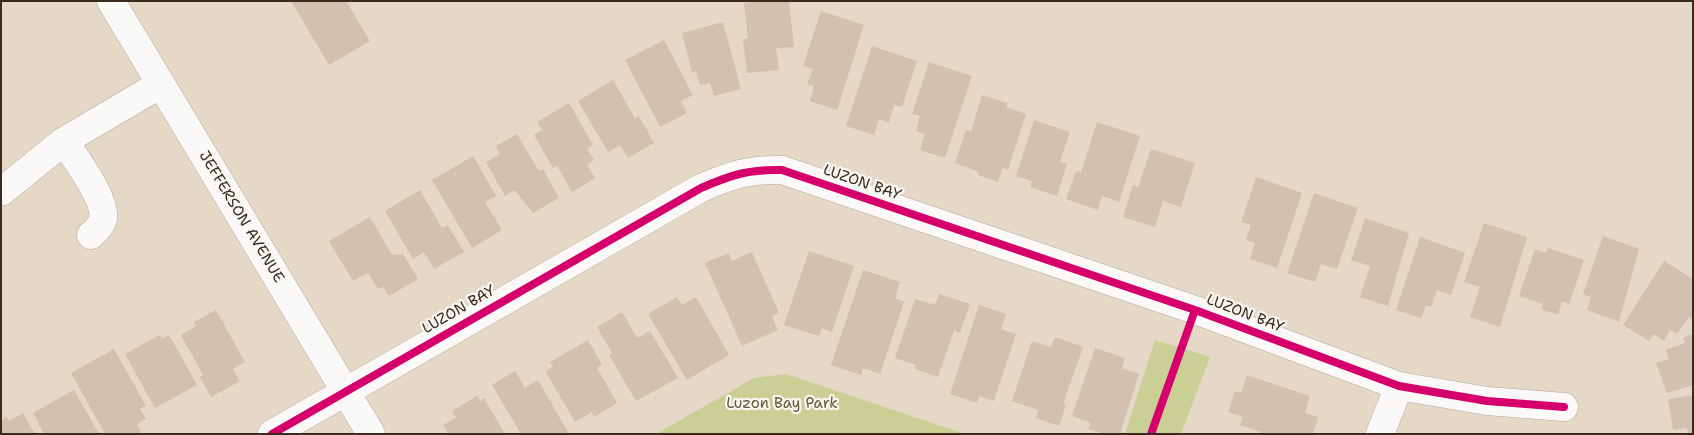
<!DOCTYPE html>
<style>
body{margin:0}
#map{position:relative;width:1694px;height:435px;overflow:hidden;background:#e5d8c7;font-family:"Shantell Sans",sans-serif}
canvas{display:block}
.frame{position:absolute;inset:0;border:2px solid #3b2a1e;pointer-events:none}
</style>
<div id="map">
<canvas width="1694" height="435"></canvas>
<div class="frame"></div>
</div>
<script>
const c = document.querySelector('canvas').getContext('2d');
c.lineJoin = 'round';
function paint(path, color) {
  c.fillStyle = color;
  c.fill(path, 'evenodd');
}
function stroke(path, color, width, dash) {
  c.strokeStyle = color;
  c.lineWidth = width;
  c.lineCap = dash ? 'butt' : 'round';
  c.setLineDash(dash || []);
  c.stroke(path);
}
function drawText(font, color, halo, rows, align = 'center') {
  c.font = font + ' "Shantell Sans",sans-serif';
  c.lineWidth = 4.5;
  c.setLineDash([]);
  c.textBaseline = 'middle';
  c.strokeStyle = halo;
  c.fillStyle = color;
  for (const [text, x, y, turn = 0] of rows) {
    c.save();
    c.translate(x, y);
    c.rotate((+turn || 0) * Math.PI / 180);
    c.textAlign = isNaN(turn) ? turn : align;
    if (halo) c.strokeText(text, 0, 0);
    c.fillText(text, 0, 0);
    c.restore();
  }
}
paint(new Path2D(`
 M 1155,340 L 1210,357 L 1181,434 L 1125,434 Z
 M 786,374 L 965,434 L 656,434 L 754,378 Z`), '#cacf95');
paint(new Path2D(`
 M 291,1 L 346,1 L 370,41 L 329,65 Z
 M 758,1 L 789,1 L 794,47 L 776,48 L 779,70 L 747,73 L 743,39 L 748,38 L 744,3 Z
 M 821,11 L 864,25 L 837,110 L 810,101 L 814,86 L 807,84 L 813,69 L 803,66 Z
 M 723,22 L 741,89 L 714,96 L 710,83 L 700,85 L 696,71 L 692,72 L 682,33 Z
 M 664,40 L 693,95 L 681,101 L 687,113 L 660,127 L 625,60 Z
 M 872,46 L 917,61 L 902,107 L 894,105 L 889,123 L 879,119 L 874,135 L 846,126 Z
 M 929,62 L 972,76 L 945,158 L 920,150 L 925,134 L 916,131 L 920,116 L 912,114 Z
 M 613,80 L 635,118 L 639,116 L 654,143 L 628,158 L 620,145 L 608,152 L 578,101 Z
 M 982,95 L 1007,103 L 1006,107 L 1026,114 L 1008,170 L 1003,167 L 998,182 L 978,175 L 979,172 L 955,163 L 966,130 L 971,132 Z
 M 569,103 L 593,145 L 587,148 L 594,160 L 587,164 L 595,178 L 572,192 L 557,166 L 553,168 L 534,135 L 542,130 L 537,122 Z
 M 1034,120 L 1070,132 L 1060,161 L 1067,164 L 1057,196 L 1030,187 L 1032,181 L 1016,176 Z
 M 1097,122 L 1140,136 L 1119,202 L 1102,196 L 1098,210 L 1066,199 L 1076,171 L 1081,172 Z
 M 517,134 L 539,171 L 543,169 L 559,198 L 533,213 L 515,190 L 505,196 L 486,162 L 500,154 L 496,146 Z
 M 1151,149 L 1195,163 L 1181,207 L 1163,201 L 1155,227 L 1123,217 L 1133,185 L 1138,187 Z
 M 473,156 L 496,196 L 485,202 L 502,230 L 472,248 L 432,180 Z
 M 1256,177 L 1302,193 L 1277,268 L 1250,259 L 1255,243 L 1246,240 L 1251,225 L 1241,222 Z
 M 420,190 L 442,228 L 448,225 L 464,252 L 434,269 L 424,252 L 413,259 L 385,211 Z
 M 1314,193 L 1358,208 L 1337,269 L 1321,264 L 1315,282 L 1287,273 Z
 M 370,217 L 392,255 L 403,254 L 418,279 L 389,296 L 383,287 L 378,289 L 368,273 L 353,281 L 329,241 Z
 M 1365,218 L 1409,233 L 1388,306 L 1360,297 L 1370,266 L 1351,260 Z
 M 1484,223 L 1527,237 L 1500,327 L 1470,317 L 1480,287 L 1464,282 Z
 M 1603,236 L 1639,249 L 1619,322 L 1587,310 L 1591,297 L 1583,294 Z
 M 1420,237 L 1465,253 L 1451,295 L 1437,290 L 1431,307 L 1426,305 L 1421,318 L 1396,310 Z
 M 1548,248 L 1584,260 L 1569,304 L 1562,301 L 1558,315 L 1541,309 L 1543,304 L 1519,296 L 1535,249 L 1546,253 Z
 M 809,251 L 854,266 L 832,332 L 822,328 L 819,336 L 784,325 Z
 M 752,252 L 779,313 L 772,316 L 778,330 L 742,346 L 705,263 L 729,253 L 732,261 Z
 M 1664,261 L 1693,279 L 1693,319 L 1689,317 L 1677,334 L 1670,330 L 1664,341 L 1654,334 L 1649,341 L 1623,325 Z
 M 863,270 L 900,282 L 895,298 L 904,302 L 880,374 L 863,368 L 861,375 L 831,365 Z
 M 939,294 L 970,304 L 960,333 L 954,330 L 938,377 L 915,369 L 916,365 L 895,358 L 915,299 L 935,305 Z
 M 677,297 L 682,305 L 696,297 L 729,355 L 687,380 L 648,314 Z
 M 979,305 L 1006,314 L 1001,329 L 1016,334 L 994,401 L 979,396 L 977,403 L 950,394 Z
 M 216,310 L 245,362 L 233,369 L 240,381 L 211,397 L 200,377 L 203,375 L 181,335 L 196,326 L 194,322 Z
 M 622,312 L 637,338 L 650,331 L 678,378 L 636,401 L 609,355 L 612,353 L 597,327 Z
 M 1693,334 L 1693,385 L 1667,393 L 1656,363 L 1669,359 L 1666,350 L 1685,343 L 1683,338 Z
 M 160,335 L 162,339 L 169,335 L 197,385 L 155,408 L 125,354 Z
 M 1055,337 L 1083,347 L 1063,404 L 1066,405 L 1059,426 L 1036,418 L 1038,410 L 1012,401 L 1032,341 L 1051,347 Z
 M 588,340 L 602,364 L 597,368 L 617,403 L 594,417 L 592,412 L 575,422 L 546,372 L 553,367 L 550,362 Z
 M 1095,348 L 1125,358 L 1122,368 L 1139,374 L 1120,434 L 1104,434 L 1088,429 L 1091,423 L 1072,416 Z
 M 114,349 L 146,406 L 140,409 L 146,419 L 137,424 L 142,434 L 105,434 L 71,373 Z
 M 515,371 L 525,388 L 538,380 L 569,434 L 521,434 L 492,385 Z
 M 1247,375 L 1310,396 L 1305,413 L 1318,417 L 1313,434 L 1266,434 L 1240,425 L 1243,417 L 1228,412 L 1235,391 L 1241,393 Z
 M 74,390 L 99,434 L 44,434 L 33,413 Z
 M 1693,395 L 1693,434 L 1688,434 L 1687,428 L 1673,430 L 1668,399 Z
 M 477,396 L 480,401 L 484,398 L 505,434 L 448,434 L 443,425 L 456,418 L 452,411 Z
 M 23,413 L 35,434 L 1,434 L 1,420 L 7,417 L 9,421 Z`), '#d1c1ae');
const minor = new Path2D(`
 M 111,1 L 371,434
 M 64,141 C 75,158 107,200 103,219 C 101,226 97,230 91,235
 M 1,192 L 64,141 L 161,84
 M 272,434 L 701,188 C 731,175 749,169 782,170 L 1195,310 L 1399,386 L 1487,401 L 1564,407
 M 1380,434 L 1399,386`);
stroke(minor, '#b2a89d', 29);
stroke(minor, '#fbf9f7', 28);
stroke(new Path2D(`
 M 272,434 L 701,188 C 731,175 749,169 782,170 L 1195,310 L 1399,386 L 1487,401 L 1564,407
 M 1151,434 L 1195,310`), '#d6006c', 8);
drawText('15px', '#3b2a1e', '#f6f6f2', [
 ["LUZON BAY",862,183,19],
 ["JEFFERSON AVENUE",241,217,59],
 ["LUZON BAY",459,310,-30],
 ["LUZON BAY",1245,314,21]
]);
drawText('15px', '#5f5935', '#f6f6f2', [
 ["Luzon Bay Park",782,404]
]);
</script>
